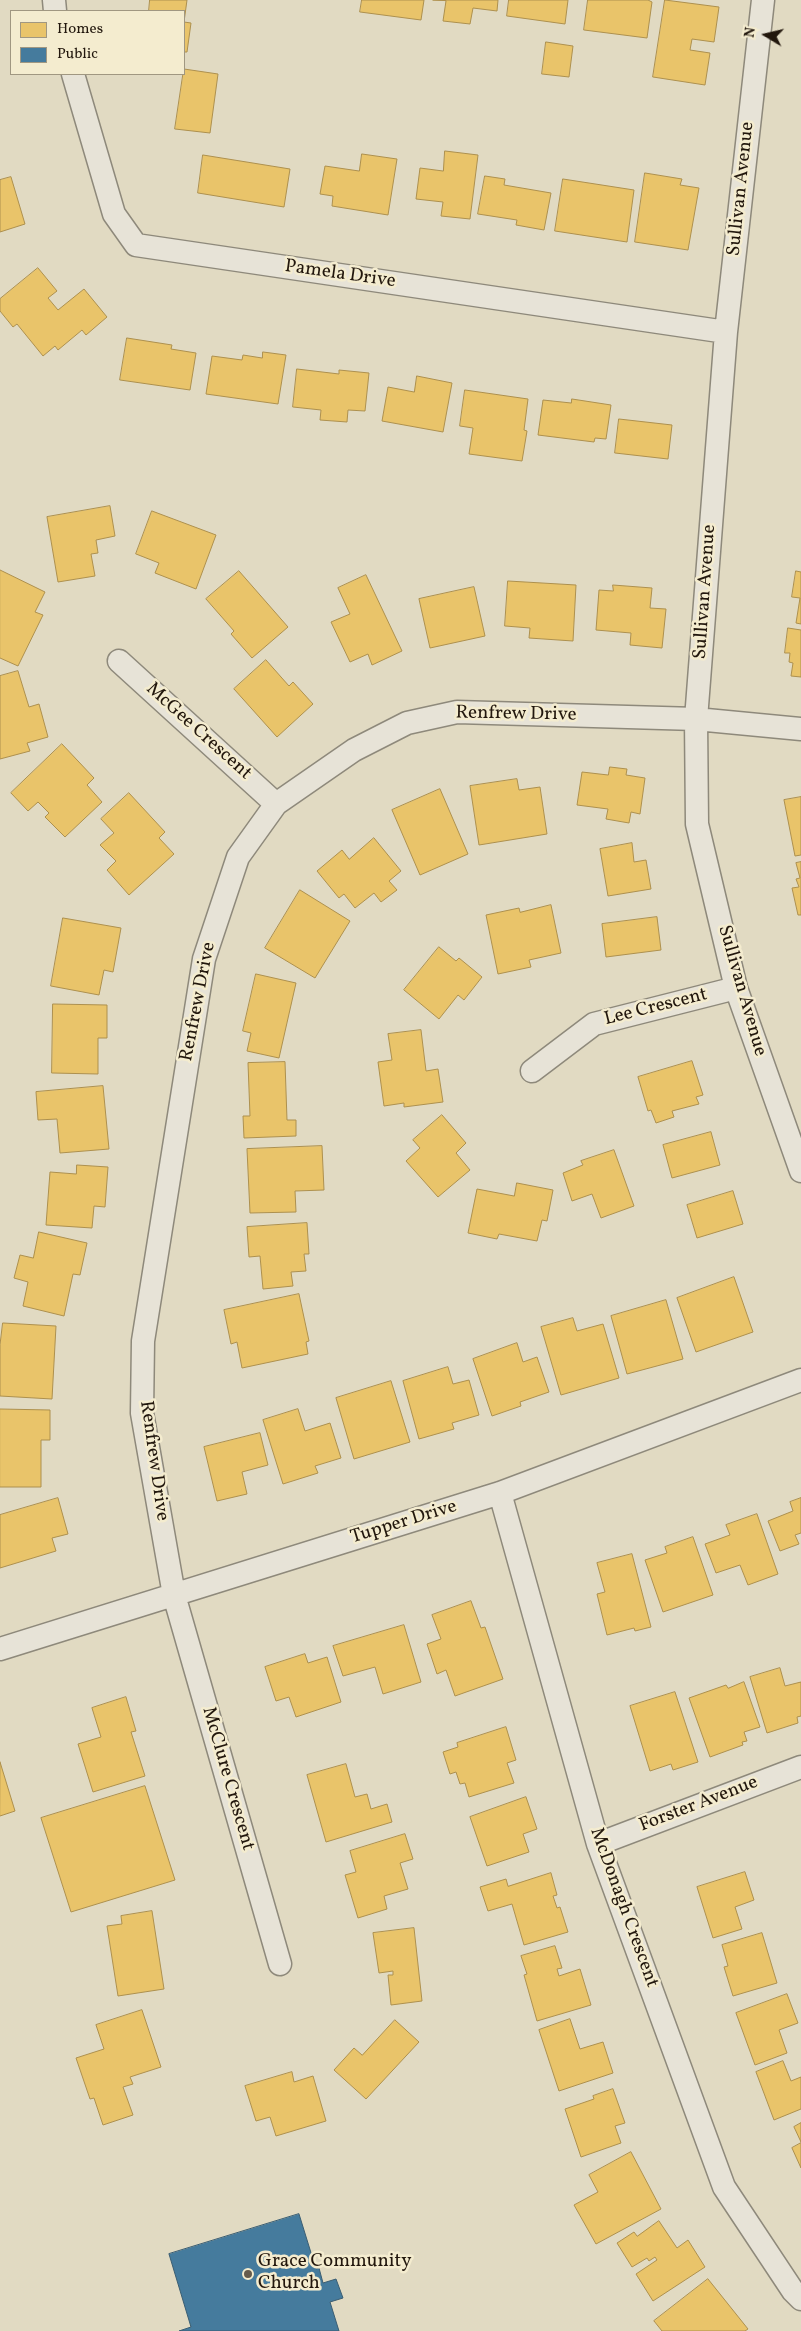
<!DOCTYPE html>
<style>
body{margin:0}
#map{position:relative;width:801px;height:2331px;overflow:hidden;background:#e1dac2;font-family:Vollkorn,serif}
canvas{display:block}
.legend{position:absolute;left:10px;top:10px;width:175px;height:65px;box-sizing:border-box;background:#f4eccf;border:1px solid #a09781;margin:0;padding:6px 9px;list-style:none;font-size:15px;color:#22170d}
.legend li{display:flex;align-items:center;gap:10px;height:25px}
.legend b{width:25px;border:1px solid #a09781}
.north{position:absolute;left:741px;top:10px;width:50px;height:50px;-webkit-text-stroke:4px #f4eccf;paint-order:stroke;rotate:279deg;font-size:14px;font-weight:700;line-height:20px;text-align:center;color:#22170d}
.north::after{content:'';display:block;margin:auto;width:18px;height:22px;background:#22170d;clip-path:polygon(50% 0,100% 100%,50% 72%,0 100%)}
</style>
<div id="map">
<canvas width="801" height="2331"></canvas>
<ul class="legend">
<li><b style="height:14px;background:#e9c46a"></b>Homes</li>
<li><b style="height:14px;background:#457b9d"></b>Public</li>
</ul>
<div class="north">N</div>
</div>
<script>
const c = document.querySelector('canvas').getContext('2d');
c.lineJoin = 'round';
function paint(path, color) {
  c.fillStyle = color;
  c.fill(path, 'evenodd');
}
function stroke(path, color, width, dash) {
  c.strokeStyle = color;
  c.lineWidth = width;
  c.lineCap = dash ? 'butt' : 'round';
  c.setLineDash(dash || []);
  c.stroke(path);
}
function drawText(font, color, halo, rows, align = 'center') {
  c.font = font + ' Vollkorn,serif';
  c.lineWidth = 5;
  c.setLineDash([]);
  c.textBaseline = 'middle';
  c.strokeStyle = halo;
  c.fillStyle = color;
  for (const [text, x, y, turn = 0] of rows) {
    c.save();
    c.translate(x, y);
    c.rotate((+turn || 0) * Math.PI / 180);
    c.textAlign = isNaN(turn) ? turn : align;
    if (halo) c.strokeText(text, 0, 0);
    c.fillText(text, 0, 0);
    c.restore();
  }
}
const homes = new Path2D(`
 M 150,0 L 187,0 L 184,22 L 191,23 L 187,52 L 184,52 L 184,11 L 149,11 Z
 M 362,0 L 424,0 L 421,20 L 360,12 Z
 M 433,0 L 498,0 L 497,11 L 473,8 L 470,24 L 443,21 L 446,1 Z
 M 509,0 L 568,0 L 565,24 L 507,16 Z
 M 588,0 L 648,0 L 652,2 L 647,38 L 584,30 Z
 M 665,0 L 719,7 L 714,42 L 692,39 L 690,50 L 710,53 L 705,85 L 653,77 Z
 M 546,42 L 573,46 L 569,77 L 542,74 Z
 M 184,69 L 218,74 L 210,133 L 175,129 Z
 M 445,151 L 478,155 L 470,219 L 441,216 L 443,202 L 416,199 L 420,168 L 443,171 Z
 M 362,154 L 397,159 L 388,215 L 332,206 L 333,196 L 320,194 L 325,166 L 359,171 Z
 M 203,155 L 290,169 L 284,207 L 198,193 Z
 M 645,173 L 682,179 L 680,185 L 699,188 L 688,250 L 635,242 Z
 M 485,176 L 505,179 L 504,185 L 551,193 L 544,230 L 516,225 L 517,220 L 478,214 Z
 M 11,177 L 25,224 L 0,232 L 0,180 Z
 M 563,179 L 634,190 L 627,242 L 555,231 Z
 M 38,268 L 57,291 L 48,298 L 58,310 L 84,289 L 107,317 L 86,335 L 82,330 L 58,350 L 55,346 L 43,356 L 17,324 L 13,327 L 0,311 L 0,299 Z
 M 127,338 L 172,345 L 171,349 L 196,353 L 190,390 L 120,380 Z
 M 263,352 L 286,355 L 278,404 L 206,394 L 212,356 L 242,360 L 243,355 L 262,358 Z
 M 297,369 L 339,374 L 339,370 L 369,373 L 365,411 L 348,410 L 347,422 L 320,420 L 321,410 L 293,407 Z
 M 417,376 L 452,383 L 443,432 L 382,421 L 388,387 L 414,392 Z
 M 465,390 L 528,399 L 524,430 L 527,431 L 522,461 L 469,454 L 473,428 L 460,426 Z
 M 572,399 L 611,405 L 606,439 L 595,438 L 594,442 L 538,435 L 543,400 L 571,403 Z
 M 619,419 L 672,425 L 668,459 L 615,453 Z
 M 110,506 L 115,536 L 96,540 L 98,553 L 91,554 L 95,576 L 58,582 L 47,517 Z
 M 152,511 L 216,535 L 196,589 L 155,573 L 159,563 L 136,554 Z
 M 0,570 L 45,592 L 35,612 L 43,615 L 18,666 L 0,658 Z
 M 239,571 L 288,627 L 252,658 L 231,634 L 234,631 L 206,599 Z
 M 796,571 L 801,572 L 801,624 L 796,623 L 800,598 L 792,597 Z
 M 366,575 L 402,651 L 372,665 L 368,654 L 350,662 L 331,622 L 350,614 L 338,588 Z
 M 508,581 L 576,585 L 573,641 L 529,638 L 530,628 L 505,626 Z
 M 613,585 L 652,588 L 650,608 L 666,609 L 662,648 L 630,645 L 631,633 L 596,630 L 599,590 L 613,591 Z
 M 474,587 L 485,636 L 430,648 L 419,599 Z
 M 788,628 L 801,630 L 801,677 L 791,676 L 793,663 L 789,662 L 790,653 L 785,653 Z
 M 266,660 L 289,686 L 293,682 L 313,704 L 277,737 L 234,689 Z
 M 18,671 L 29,707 L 39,704 L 48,737 L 27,743 L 30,751 L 0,759 L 0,676 Z
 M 62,744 L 94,778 L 87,785 L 102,802 L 65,837 L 45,817 L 49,813 L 38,802 L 28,811 L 11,793 Z
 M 610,767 L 627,769 L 626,775 L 645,778 L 640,814 L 631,812 L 629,823 L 606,819 L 608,809 L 577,805 L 582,772 L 608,775 Z
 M 517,779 L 519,790 L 540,787 L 547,834 L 479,845 L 470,786 Z
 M 440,789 L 468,854 L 420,875 L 392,810 Z
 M 129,793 L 165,832 L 159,838 L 174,854 L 129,895 L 107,870 L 116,861 L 100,845 L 114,833 L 101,819 Z
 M 801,797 L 801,855 L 795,856 L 784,800 Z
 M 374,838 L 401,871 L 389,881 L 397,890 L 381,902 L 374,893 L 355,908 L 344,894 L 339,898 L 317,871 L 342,850 L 349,859 Z
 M 632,843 L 634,862 L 646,860 L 651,889 L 608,896 L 600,849 Z
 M 801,862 L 801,915 L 798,915 L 792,888 L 799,887 L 796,879 L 800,878 L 796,863 Z
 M 300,890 L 350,921 L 315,978 L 265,948 Z
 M 551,905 L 561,953 L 529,960 L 531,967 L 498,974 L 486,915 L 519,908 L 520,912 Z
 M 657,917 L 661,950 L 606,957 L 602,924 Z
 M 63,918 L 121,928 L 113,972 L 104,970 L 99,995 L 51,986 Z
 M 439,947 L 456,961 L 459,958 L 482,977 L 464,1000 L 458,995 L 439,1019 L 404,990 Z
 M 256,974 L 296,983 L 279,1058 L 247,1051 L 251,1033 L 243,1031 Z
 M 53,1004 L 107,1005 L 107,1038 L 98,1038 L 98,1074 L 52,1073 Z
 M 421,1030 L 426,1071 L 438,1069 L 443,1102 L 404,1107 L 404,1103 L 384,1106 L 378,1062 L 392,1060 L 388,1034 Z
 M 692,1061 L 703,1095 L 696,1097 L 699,1104 L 672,1111 L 674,1117 L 656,1123 L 651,1110 L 648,1111 L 638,1077 Z
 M 285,1062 L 287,1120 L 296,1120 L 296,1136 L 244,1138 L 243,1116 L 250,1116 L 248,1063 Z
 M 103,1086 L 109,1149 L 60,1153 L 57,1119 L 38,1120 L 36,1092 Z
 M 442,1115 L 466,1143 L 456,1153 L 470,1170 L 438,1197 L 406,1161 L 420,1148 L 413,1140 Z
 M 711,1132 L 720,1165 L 672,1178 L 663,1145 Z
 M 322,1146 L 324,1190 L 295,1191 L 296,1212 L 250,1213 L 247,1149 Z
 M 614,1150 L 634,1206 L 601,1218 L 592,1194 L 572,1201 L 563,1173 L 583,1165 L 581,1161 Z
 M 77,1165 L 108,1167 L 105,1207 L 94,1206 L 92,1228 L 46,1225 L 50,1172 L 76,1174 Z
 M 517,1183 L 553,1190 L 547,1221 L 542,1220 L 537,1241 L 499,1234 L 497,1239 L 468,1233 L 477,1189 L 514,1196 Z
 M 733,1191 L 743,1224 L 697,1238 L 687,1205 Z
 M 307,1223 L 309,1254 L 304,1254 L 306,1271 L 291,1272 L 293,1286 L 263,1289 L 260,1256 L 249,1257 L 247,1227 Z
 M 39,1232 L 87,1243 L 80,1275 L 73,1274 L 64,1316 L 23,1306 L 28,1282 L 14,1278 L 20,1255 L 33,1258 Z
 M 734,1277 L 753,1332 L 696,1352 L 677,1298 Z
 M 299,1294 L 309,1341 L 306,1342 L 308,1354 L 242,1368 L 237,1342 L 231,1344 L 224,1310 Z
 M 666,1300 L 683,1359 L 627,1374 L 611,1316 Z
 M 573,1318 L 577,1331 L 603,1324 L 619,1378 L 561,1395 L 541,1327 Z
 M 3,1323 L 56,1326 L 52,1399 L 0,1396 L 0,1345 Z
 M 517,1343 L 523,1362 L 537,1357 L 549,1392 L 520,1402 L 521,1406 L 492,1416 L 473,1359 Z
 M 448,1367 L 453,1384 L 469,1380 L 479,1415 L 452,1423 L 454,1429 L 419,1439 L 403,1381 Z
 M 391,1381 L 410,1442 L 354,1459 L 336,1398 Z
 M 0,1409 L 50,1410 L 50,1440 L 41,1440 L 41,1487 L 0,1487 Z
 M 298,1409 L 305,1431 L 330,1423 L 341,1458 L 315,1466 L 318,1473 L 283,1484 L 263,1420 Z
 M 260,1433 L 268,1465 L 242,1472 L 247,1494 L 217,1501 L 204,1447 Z
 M 58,1498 L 68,1534 L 52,1538 L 56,1551 L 0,1568 L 0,1515 Z
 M 801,1498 L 801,1533 L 795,1535 L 799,1544 L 780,1551 L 768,1521 L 793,1511 L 790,1502 Z
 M 757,1514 L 778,1574 L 748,1585 L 740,1565 L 716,1573 L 705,1544 L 730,1535 L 726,1525 Z
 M 693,1537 L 713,1595 L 663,1612 L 645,1560 L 667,1553 L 665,1547 Z
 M 632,1554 L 651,1627 L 635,1631 L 634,1628 L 607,1635 L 597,1594 L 605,1592 L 597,1563 Z
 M 471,1601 L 481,1628 L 485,1627 L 503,1679 L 455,1696 L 446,1670 L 437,1674 L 427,1644 L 441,1639 L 432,1615 Z
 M 404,1625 L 421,1682 L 383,1694 L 375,1667 L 343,1676 L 333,1646 Z
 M 305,1654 L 308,1663 L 327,1657 L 341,1702 L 296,1717 L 289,1697 L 276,1701 L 265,1667 Z
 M 780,1668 L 785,1686 L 801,1682 L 801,1716 L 797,1717 L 798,1723 L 767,1733 L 750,1677 Z
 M 744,1682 L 760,1727 L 744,1732 L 747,1741 L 742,1742 L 743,1745 L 710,1757 L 689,1698 L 726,1685 L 728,1688 Z
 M 675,1692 L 698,1762 L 673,1770 L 671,1764 L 650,1771 L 630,1706 Z
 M 126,1697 L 136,1731 L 131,1732 L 145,1776 L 93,1792 L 78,1744 L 101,1737 L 92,1708 Z
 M 506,1727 L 516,1760 L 507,1763 L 514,1783 L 469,1797 L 465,1783 L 460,1784 L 456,1772 L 450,1774 L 443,1752 L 458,1747 L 457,1743 Z
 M 0,1762 L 15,1811 L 0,1816 Z
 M 346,1764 L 355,1797 L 367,1794 L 371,1809 L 387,1804 L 392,1822 L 326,1842 L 307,1775 Z
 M 145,1786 L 175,1880 L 71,1912 L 41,1818 Z
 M 526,1797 L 537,1829 L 523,1834 L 529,1852 L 487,1866 L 470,1817 Z
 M 405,1834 L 413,1859 L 400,1863 L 408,1889 L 384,1896 L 387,1909 L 358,1918 L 345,1875 L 356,1872 L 350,1851 Z
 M 745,1872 L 754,1900 L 735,1907 L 742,1929 L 713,1938 L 697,1887 Z
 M 551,1873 L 557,1895 L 553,1896 L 557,1908 L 560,1907 L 568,1932 L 524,1945 L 512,1904 L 488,1911 L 480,1887 L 506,1879 L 508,1886 Z
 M 152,1911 L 164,1989 L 118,1996 L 107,1926 L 122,1924 L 121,1916 Z
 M 414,1928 L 422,2001 L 391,2005 L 388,1975 L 393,1975 L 393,1971 L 379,1973 L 373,1933 Z
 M 762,1933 L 777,1983 L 733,1996 L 724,1967 L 728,1966 L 722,1945 Z
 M 555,1946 L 562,1968 L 557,1969 L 559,1976 L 580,1969 L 591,2005 L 537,2021 L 524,1975 L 527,1974 L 521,1956 Z
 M 787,1994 L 798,2023 L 779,2030 L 787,2053 L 755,2065 L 736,2013 Z
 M 142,2010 L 161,2067 L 130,2077 L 133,2084 L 123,2087 L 133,2115 L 103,2125 L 94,2098 L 90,2099 L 76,2058 L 104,2049 L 96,2025 Z
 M 570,2019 L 580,2049 L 603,2042 L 613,2073 L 559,2091 L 539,2030 Z
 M 395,2020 L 419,2042 L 366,2099 L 334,2070 L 354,2048 L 362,2055 Z
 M 783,2061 L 791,2081 L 801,2077 L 801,2109 L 774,2120 L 756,2072 Z
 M 292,2072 L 294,2082 L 313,2076 L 326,2121 L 276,2136 L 270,2117 L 256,2121 L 245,2086 Z
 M 613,2089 L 625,2123 L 615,2126 L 621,2143 L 581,2157 L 565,2109 L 594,2099 L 593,2096 Z
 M 801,2123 L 801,2142 L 794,2127 Z
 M 801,2143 L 801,2168 L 792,2148 Z
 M 631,2152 L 661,2209 L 596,2244 L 574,2205 L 598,2192 L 589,2175 Z
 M 659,2221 L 677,2248 L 688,2240 L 705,2267 L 653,2301 L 636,2274 L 657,2260 L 655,2257 L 649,2261 L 647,2258 L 632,2267 L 617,2243 L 634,2232 L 637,2236 Z
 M 708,2279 L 748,2329 L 745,2331 L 662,2331 L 654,2321 Z`);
paint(homes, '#e9c46a');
stroke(homes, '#ad904e', 1);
const public = new Path2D(`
 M 299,2214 L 316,2269 L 319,2268 L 323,2283 L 336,2279 L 343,2298 L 330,2302 L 339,2331 L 179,2331 L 191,2327 L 169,2254 Z`);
paint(public, '#457b9d');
stroke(public, '#3a5d72', 1);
const minor = new Path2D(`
 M 54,0 L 55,11
 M 763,0 L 726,332 L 696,719 L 697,824 L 736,988 L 801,1171
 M 73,74 L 114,214 L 136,245 L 726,332
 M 119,661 L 276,804
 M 532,1071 L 594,1024 L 736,988
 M 500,1493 L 598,1844 L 724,2187 L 793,2291 L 801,2299
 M 0,1649 L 500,1493 L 801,1380
 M 598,1844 L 801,1767
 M 280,1964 L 174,1595 L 142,1413 L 143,1341 L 204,959 L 238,857 L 276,804 L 354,750 L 407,723 L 457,712 L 696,719 L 801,729`);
stroke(minor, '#8e897b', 25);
stroke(minor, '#e7e3d7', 22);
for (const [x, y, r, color] of [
 [248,2274,5,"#655b4c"]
]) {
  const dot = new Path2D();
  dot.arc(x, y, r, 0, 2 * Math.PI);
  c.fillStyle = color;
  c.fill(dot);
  stroke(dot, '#f4eccf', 2);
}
drawText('19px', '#22170d', '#f4eccf', [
 ["Sullivan Avenue",742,189,-84],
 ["Pamela Drive",340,275,8],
 ["Sullivan Avenue",706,592,-86],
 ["Renfrew Drive",516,715,1],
 ["McGee Crescent",198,732,42],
 ["Sullivan Avenue",741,991,74],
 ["Renfrew Drive",199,1002,-79],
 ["Lee Crescent",656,1008,-14],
 ["Renfrew Drive",153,1461,82],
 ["Tupper Drive",404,1523,-17],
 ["McClure Crescent",227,1779,74],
 ["Forster Avenue",699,1805,-21],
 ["McDonagh Crescent",623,1908,70]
]);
drawText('19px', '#22170d', '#f4eccf', [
 ["Grace Community",258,2263],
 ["Church",258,2285]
], 'left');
</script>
